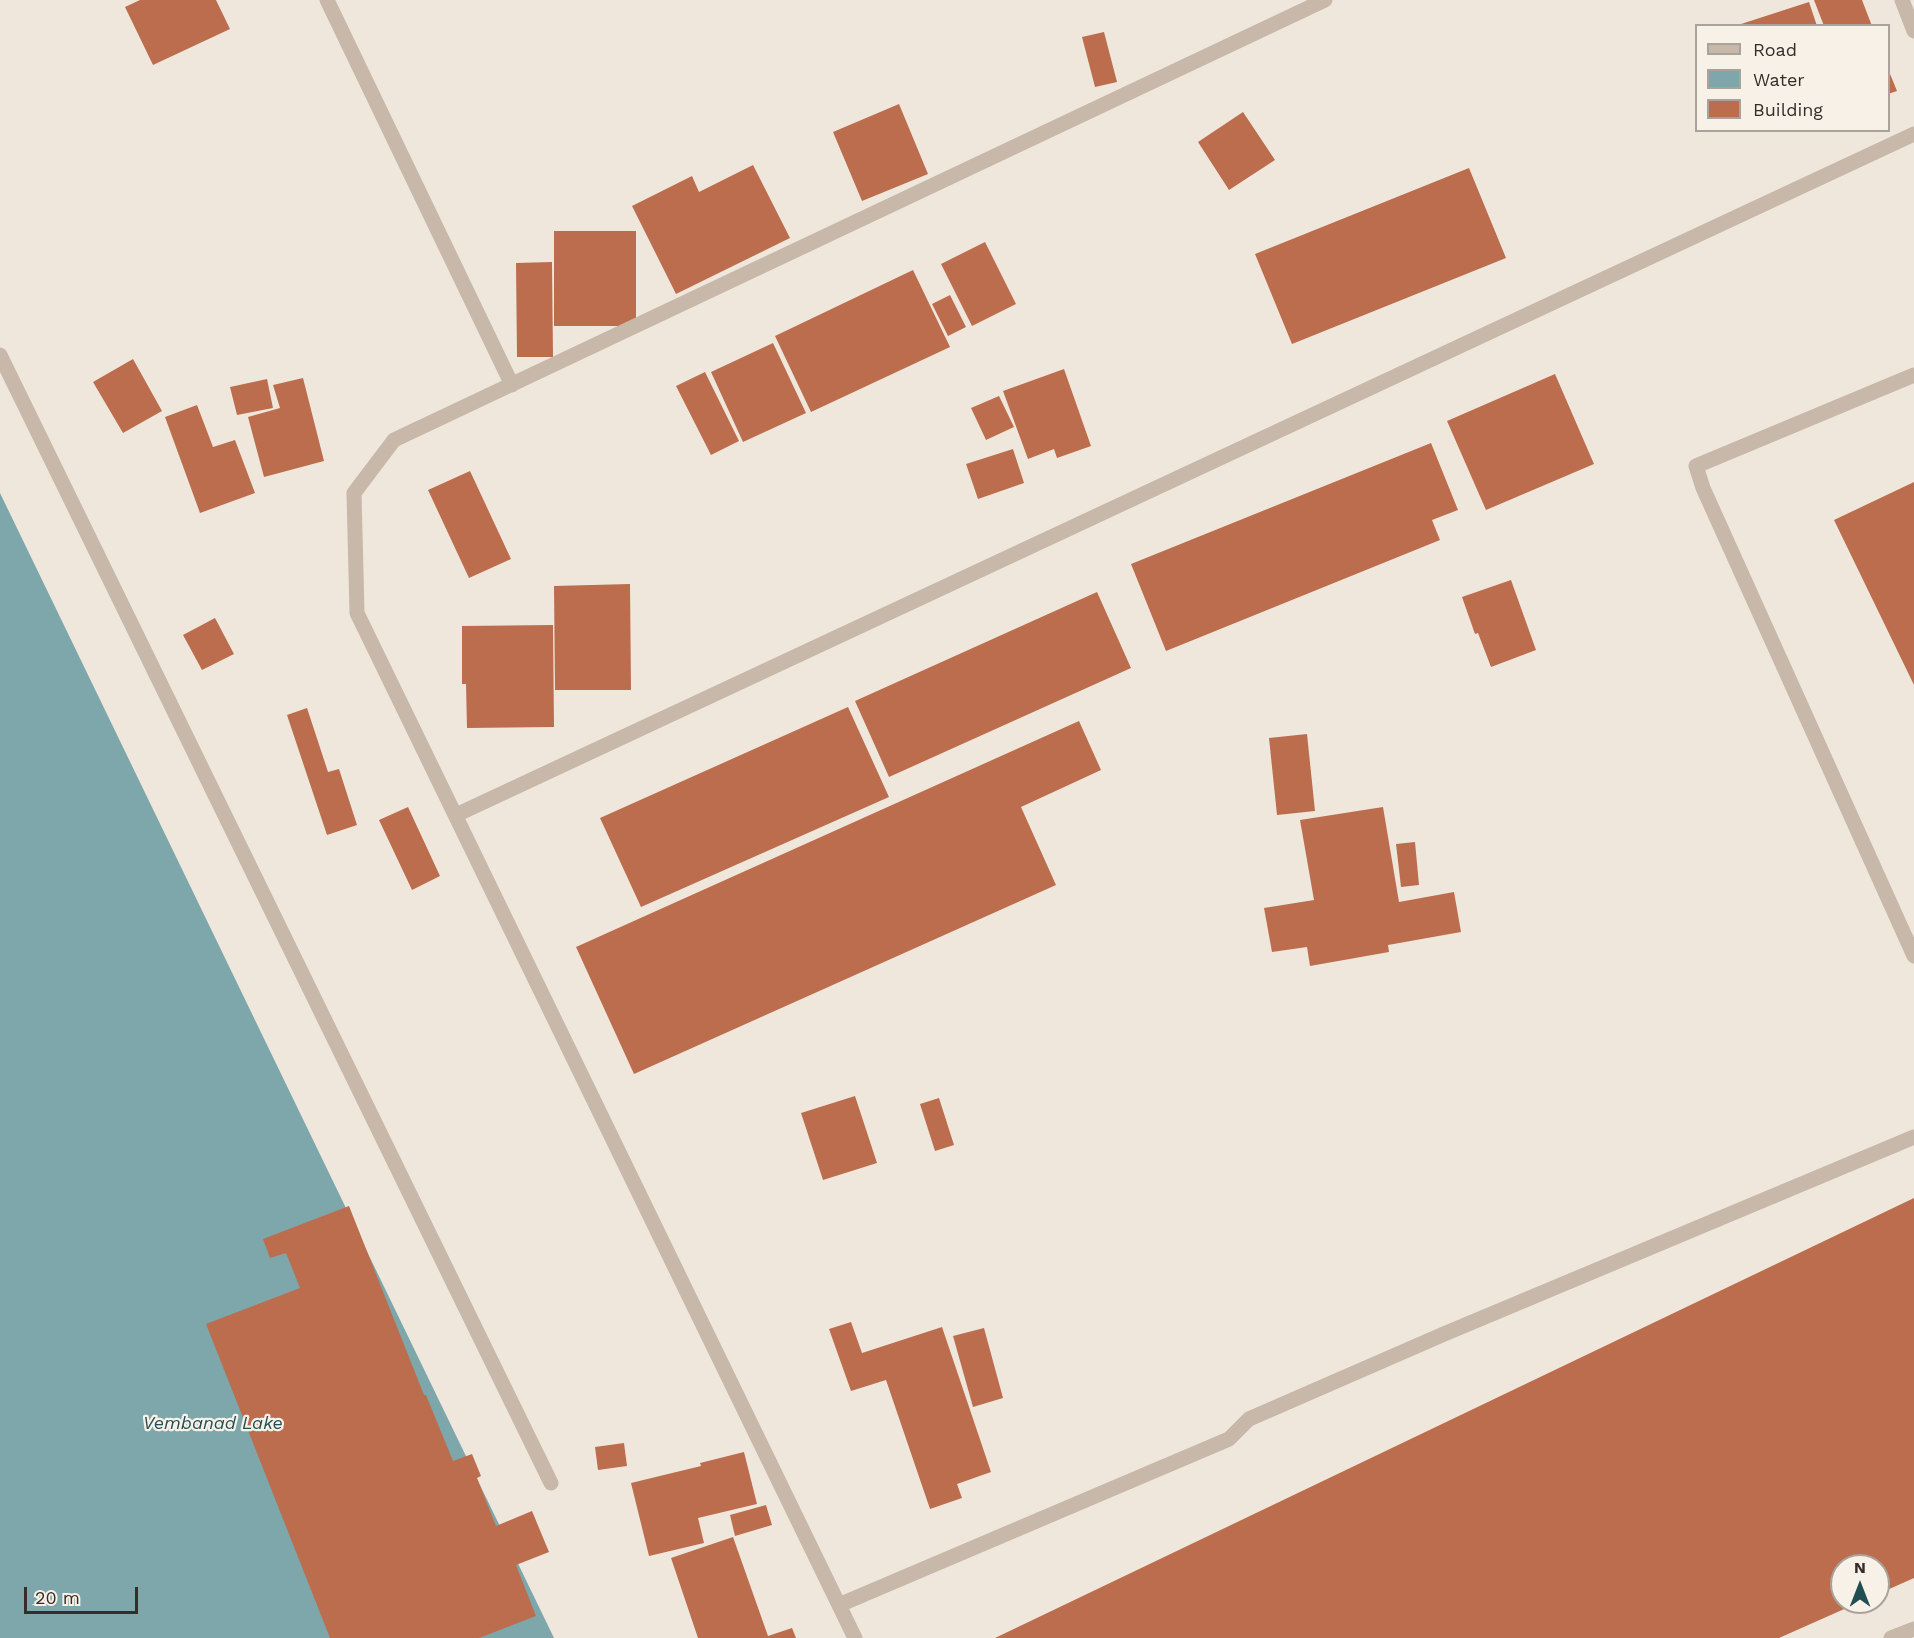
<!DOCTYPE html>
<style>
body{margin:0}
#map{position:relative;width:1914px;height:1638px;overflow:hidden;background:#f0e7dc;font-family:"Work Sans",sans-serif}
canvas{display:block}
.legend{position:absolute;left:1695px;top:24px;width:195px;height:108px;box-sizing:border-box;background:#f8f1e8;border:2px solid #aaa39b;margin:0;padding:8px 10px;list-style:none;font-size:18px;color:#352d28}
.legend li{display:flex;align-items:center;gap:12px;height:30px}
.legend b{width:30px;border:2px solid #aaa39b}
.north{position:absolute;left:1830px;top:1554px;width:60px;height:60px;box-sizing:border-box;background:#f8f1e8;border:2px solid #aaa39b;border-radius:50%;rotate:0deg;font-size:16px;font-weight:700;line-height:24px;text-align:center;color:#352d28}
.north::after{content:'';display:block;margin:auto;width:21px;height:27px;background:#214e53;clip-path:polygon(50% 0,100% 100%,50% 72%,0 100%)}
.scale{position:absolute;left:24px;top:1587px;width:114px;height:27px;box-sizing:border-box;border:3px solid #352d28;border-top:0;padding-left:8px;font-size:18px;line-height:21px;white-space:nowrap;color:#352d28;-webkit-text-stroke:4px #f8f1e8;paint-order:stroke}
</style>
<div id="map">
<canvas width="1914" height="1638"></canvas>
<ul class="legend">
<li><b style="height:8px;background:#c7b8a9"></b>Road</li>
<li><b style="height:16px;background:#7da7ab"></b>Water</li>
<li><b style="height:16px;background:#bc6d4d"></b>Building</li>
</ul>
<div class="north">N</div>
<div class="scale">20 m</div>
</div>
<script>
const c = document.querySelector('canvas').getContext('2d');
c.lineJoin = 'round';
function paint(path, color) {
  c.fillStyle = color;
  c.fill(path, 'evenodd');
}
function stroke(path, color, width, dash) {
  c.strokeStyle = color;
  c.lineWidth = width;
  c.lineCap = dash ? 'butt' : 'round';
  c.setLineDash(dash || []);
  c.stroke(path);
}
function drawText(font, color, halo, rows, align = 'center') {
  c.font = font + ' "Work Sans",sans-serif';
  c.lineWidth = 4.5;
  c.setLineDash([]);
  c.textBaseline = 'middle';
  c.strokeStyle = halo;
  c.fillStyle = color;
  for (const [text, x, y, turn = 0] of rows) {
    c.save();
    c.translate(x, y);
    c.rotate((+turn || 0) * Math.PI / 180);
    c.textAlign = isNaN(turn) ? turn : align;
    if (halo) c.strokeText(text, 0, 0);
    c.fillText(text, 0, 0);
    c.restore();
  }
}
paint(new Path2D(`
 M 0,493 L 554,1638 L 0,1638 Z`), '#7da7ab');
paint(new Path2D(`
 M 140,0 L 216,0 L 230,29 L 153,65 L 125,7 Z
 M 1814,0 L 1862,0 L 1872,26 L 1824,26 Z
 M 1809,2 L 1817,26 L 1738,26 L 1738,25 Z
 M 1104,32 L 1117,82 L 1095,87 L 1082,37 Z
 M 1888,69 L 1897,91 L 1888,94 Z
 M 899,104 L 928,174 L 862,201 L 833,132 Z
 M 1243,112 L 1275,160 L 1229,190 L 1198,142 Z
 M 753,165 L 790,238 L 676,294 L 632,206 L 692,176 L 699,192 Z
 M 1469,168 L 1506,258 L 1292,344 L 1255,254 Z
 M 554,231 L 636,231 L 636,326 L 554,326 Z
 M 985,242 L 1016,304 L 972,326 L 941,264 Z
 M 552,262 L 553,357 L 517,357 L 516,263 Z
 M 913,270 L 950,347 L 811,412 L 775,336 Z
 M 950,295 L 966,327 L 948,336 L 932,304 Z
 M 773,343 L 806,413 L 743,442 L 711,372 Z
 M 133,359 L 162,411 L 123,433 L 93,382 Z
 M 1064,369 L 1091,446 L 1057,458 L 1054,449 L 1028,459 L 1003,391 Z
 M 705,372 L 739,441 L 711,455 L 676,386 Z
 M 1555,374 L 1594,464 L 1486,510 L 1447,421 Z
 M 303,378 L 324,461 L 264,477 L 248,417 L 280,408 L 273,385 Z
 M 267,379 L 273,408 L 237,415 L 230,387 Z
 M 999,396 L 1014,427 L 986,440 L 971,408 Z
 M 197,405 L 213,447 L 235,440 L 255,493 L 200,513 L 165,417 Z
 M 1431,443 L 1458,510 L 1432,520 L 1440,540 L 1166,651 L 1131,564 Z
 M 1013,449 L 1024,483 L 978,499 L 966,464 Z
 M 470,471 L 511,559 L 469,578 L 428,490 Z
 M 1914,482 L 1914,685 L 1834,520 Z
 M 1511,580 L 1536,650 L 1491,667 L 1478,633 L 1475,634 L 1462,597 Z
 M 630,584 L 631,690 L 555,690 L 554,586 Z
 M 1097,592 L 1131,668 L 889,777 L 855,701 Z
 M 215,618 L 234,654 L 202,670 L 183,635 Z
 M 553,625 L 554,727 L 467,728 L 466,684 L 462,684 L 462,626 Z
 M 848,707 L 889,797 L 641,907 L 600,818 Z
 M 307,708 L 328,772 L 339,769 L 357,825 L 327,835 L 287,715 Z
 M 1079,721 L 1101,770 L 1021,807 L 1056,885 L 634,1074 L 576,947 Z
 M 1307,734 L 1315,811 L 1277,815 L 1269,738 Z
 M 408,807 L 440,876 L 412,890 L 379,820 Z
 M 1383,807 L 1399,902 L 1454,892 L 1461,932 L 1388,945 L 1389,952 L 1310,966 L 1307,947 L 1272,952 L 1264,908 L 1314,900 L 1300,820 Z
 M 1415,842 L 1419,885 L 1401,887 L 1396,844 Z
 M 855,1096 L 877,1163 L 823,1180 L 801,1113 Z
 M 939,1098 L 954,1145 L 935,1151 L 920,1104 Z
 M 1914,1198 L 1914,1578 L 1878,1594 L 1878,1566 L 1842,1566 L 1842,1602 L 1860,1602 L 1779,1638 L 995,1638 Z
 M 349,1206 L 424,1395 L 426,1395 L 453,1461 L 472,1454 L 481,1476 L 477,1478 L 496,1526 L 532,1511 L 549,1552 L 516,1565 L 536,1616 L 479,1638 L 330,1638 L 206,1324 L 300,1288 L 286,1253 L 270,1258 L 263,1239 Z
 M 851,1322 L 862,1353 L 942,1327 L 991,1472 L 957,1484 L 962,1498 L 930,1509 L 886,1380 L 851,1391 L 829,1329 Z
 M 984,1328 L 1003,1398 L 973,1407 L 953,1336 Z
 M 624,1443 L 627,1466 L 598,1470 L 595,1447 Z
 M 744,1452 L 757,1504 L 698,1518 L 704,1543 L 649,1556 L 631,1483 L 701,1466 L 700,1463 Z
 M 766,1505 L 772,1525 L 735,1536 L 730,1515 Z
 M 733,1537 L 768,1636 L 792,1628 L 796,1638 L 698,1638 L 671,1558 Z`), '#bc6d4d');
stroke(new Path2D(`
 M 327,0 L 512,385
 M 1902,0 L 1914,31
 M 0,355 L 551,1483
 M 1914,375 L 1696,466 L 1703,488 L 1914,956
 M 456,815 L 1914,134
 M 839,1605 L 1229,1439 L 1249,1419 L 1444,1334 L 1914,1137
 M 855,1638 L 357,613 L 354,493 L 394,440 L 1325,0
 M 1891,1638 L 1914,1629`), '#c7b8a9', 15);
drawText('italic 18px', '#214e53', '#f8f1e8', [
 ["Vembanad Lake",213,1424]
]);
</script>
